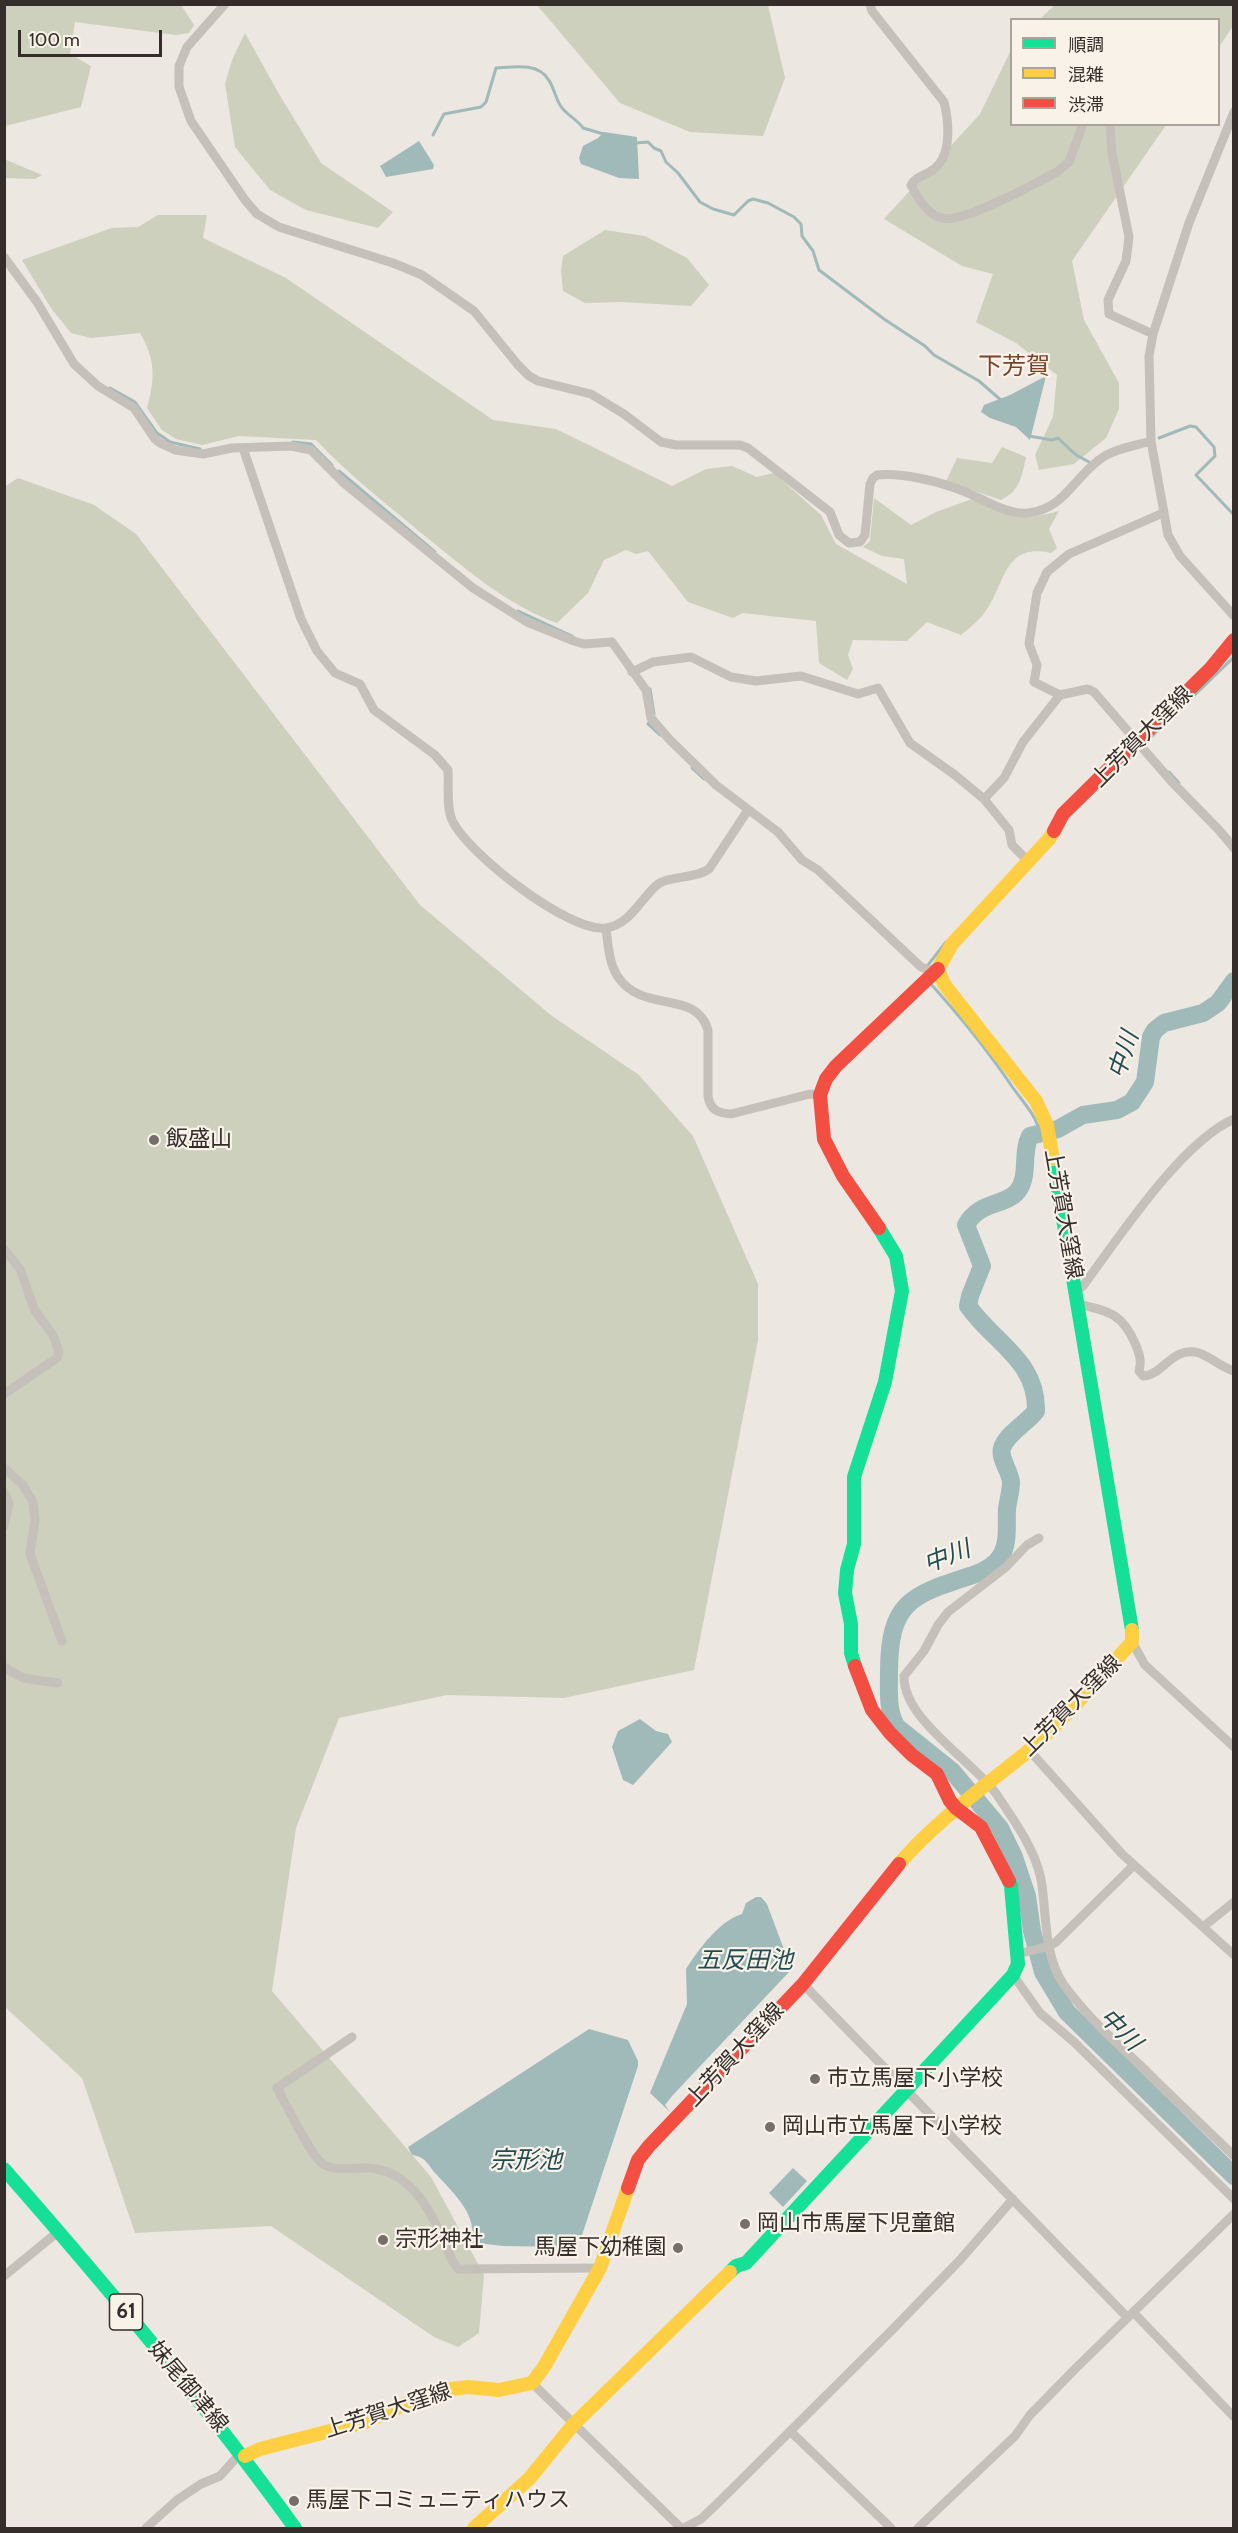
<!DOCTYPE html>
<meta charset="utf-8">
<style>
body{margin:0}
#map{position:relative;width:1238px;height:2533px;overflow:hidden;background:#ece7e1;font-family:Cabin,"Noto Sans JP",sans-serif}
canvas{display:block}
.frame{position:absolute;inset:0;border:6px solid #352d29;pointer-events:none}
.legend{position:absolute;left:1010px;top:18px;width:210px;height:108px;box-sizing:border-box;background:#f8f2e9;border:2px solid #aaa39c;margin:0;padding:8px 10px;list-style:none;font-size:18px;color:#352d29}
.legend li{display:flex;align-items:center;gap:12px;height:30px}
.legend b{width:30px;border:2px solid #aaa39c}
.scale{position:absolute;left:18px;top:30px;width:144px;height:27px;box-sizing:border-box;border:3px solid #352d29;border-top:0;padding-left:8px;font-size:18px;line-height:21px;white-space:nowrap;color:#352d29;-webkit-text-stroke:4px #f8f2e9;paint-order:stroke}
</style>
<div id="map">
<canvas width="1238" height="2533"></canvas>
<div class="frame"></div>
<ul class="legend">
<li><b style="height:8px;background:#16e098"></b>順調</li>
<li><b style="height:8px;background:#ffcf43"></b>混雑</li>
<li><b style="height:8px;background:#f24e42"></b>渋滞</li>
</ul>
<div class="scale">100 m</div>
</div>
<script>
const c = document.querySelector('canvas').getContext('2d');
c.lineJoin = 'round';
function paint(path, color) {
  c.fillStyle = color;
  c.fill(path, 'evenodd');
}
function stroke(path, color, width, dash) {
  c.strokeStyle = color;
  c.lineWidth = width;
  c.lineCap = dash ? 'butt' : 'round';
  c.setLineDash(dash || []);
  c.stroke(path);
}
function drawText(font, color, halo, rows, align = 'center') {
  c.font = font + ' Cabin,"Noto Sans JP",sans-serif';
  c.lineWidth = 4.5;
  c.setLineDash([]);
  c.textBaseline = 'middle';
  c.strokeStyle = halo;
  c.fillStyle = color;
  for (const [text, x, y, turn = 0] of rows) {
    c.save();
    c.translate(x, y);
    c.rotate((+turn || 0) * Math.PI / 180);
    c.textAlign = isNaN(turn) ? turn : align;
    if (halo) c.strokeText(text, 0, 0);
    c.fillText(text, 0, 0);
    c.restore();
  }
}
paint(new Path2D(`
 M 4,5 L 181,5 L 194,25 L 189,33 L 176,35 L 75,22 L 70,54 L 91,66 L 81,107 L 5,126 Z
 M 537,5 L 768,5 L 785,78 L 763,136 L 690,132 L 620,103 Z
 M 1055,5 L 1233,5 L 1233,26 L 1219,47 L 1218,20 L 1040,19 Z
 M 245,33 L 279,94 L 321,163 L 393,212 L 378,228 L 306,210 L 270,190 L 235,147 L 225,84 L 232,60 Z
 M 1011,50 L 1012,124 L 1166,125 L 1072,261 L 1084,320 L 1119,383 L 1119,409 L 1106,438 L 1074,464 L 1039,470 L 1035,455 L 1053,417 L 1057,375 L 1016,343 L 976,322 L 993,274 L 962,266 L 884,219 L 980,114 Z
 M 4,159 L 42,175 L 35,179 L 5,178 Z
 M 158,215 L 207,215 L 203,238 L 286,278 L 493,420 L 556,429 L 672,486 L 706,469 L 732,466 L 757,477 L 774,473 L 821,515 L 836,544 L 907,584 L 904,559 L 882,556 L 863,547 L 870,541 L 874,498 L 911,525 L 936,512 L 972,499 C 1013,516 1014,523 1059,511 L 1049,529 L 1057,548 L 1051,553 C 1001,542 1006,588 982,616 C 976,623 968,629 961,635 L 927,622 L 907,641 L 853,640 L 848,655 L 853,669 L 847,680 L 819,663 L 816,621 L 743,613 L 733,618 L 688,602 L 648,551 L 636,554 L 626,550 L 604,560 L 588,593 L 557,623 C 504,604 463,566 420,532 C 384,502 348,474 316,440 L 239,436 L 202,445 L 176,439 L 162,430 L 147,408 C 155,379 156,360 140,333 L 91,338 L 71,333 L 51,308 L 22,260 L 112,228 L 138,227 Z
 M 605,230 L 645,236 L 687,258 L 709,285 L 691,306 L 622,302 L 585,303 L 563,291 L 561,271 L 563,256 Z
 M 1002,447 L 1026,457 C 1022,476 1020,491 1001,500 L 946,481 L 957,458 L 992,463 Z
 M 18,478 L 94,505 L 136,534 L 420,905 L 552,1016 L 639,1075 L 693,1136 L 758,1284 L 758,1340 L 694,1670 L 564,1698 L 447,1695 L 339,1718 L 296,1828 L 272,1991 L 431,2177 L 484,2275 L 479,2333 L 458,2347 L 434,2337 L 271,2226 L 135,2233 L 82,2078 L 5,2007 L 4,487 Z`), '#ccd0bd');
paint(new Path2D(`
 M 604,132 L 637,137 L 639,179 L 619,178 L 581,164 L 579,158 L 583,146 L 598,138 Z
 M 419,141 L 434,165 L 433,169 L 386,177 L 380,166 Z
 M 1046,376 L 1030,440 L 1016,427 L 990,418 L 981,412 L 984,405 L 1010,395 Z
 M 640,1719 L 656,1731 L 668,1734 L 672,1742 L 633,1785 L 623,1780 L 612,1747 L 618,1731 Z
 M 756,1897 L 761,1897 L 767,1904 L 789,1963 L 790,1971 L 672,2096 L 665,2105 L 670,2112 L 650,2093 L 687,2004 L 686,1969 C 699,1949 719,1921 742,1914 L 746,1903 Z
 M 589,2029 L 628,2040 L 638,2061 L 638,2066 L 582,2235 L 564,2247 L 503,2246 L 477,2243 L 469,2245 C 482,2218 453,2193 437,2175 C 428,2166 427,2157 412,2155 L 408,2147 Z
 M 793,2168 L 807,2181 L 783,2207 L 769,2193 Z`), '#a0baba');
stroke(new Path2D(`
 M 433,135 L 444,114 L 481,107 L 486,102 L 496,68 C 513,67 537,62 548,79 C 554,87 555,97 560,105 C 566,115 577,119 583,128 L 607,135
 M 635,143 L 648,142 L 654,148 L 661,151 L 666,162 L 678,173 L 700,202 L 713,209 L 734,215 L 748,201 L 753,199 L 768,203 L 794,217 L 801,224 L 802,236 L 813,251 L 819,270 L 884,319 L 925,346 L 934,355 L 979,381 L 1002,401
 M 110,388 L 135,402 L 157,433 L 170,442 L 200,449
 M 1029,436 L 1052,440 L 1058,438 L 1076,455 L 1091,463
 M 1159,438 L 1190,426 L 1196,427 L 1214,447 L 1215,456 L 1196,475 L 1234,515
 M 293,442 L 311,444 L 332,465
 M 339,471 L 435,552
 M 518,611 L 572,636
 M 650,689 L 654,714
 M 651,720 L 648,724 L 660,735
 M 1143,745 L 1234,657
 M 692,768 L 704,779
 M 1169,772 L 1179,783
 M 1100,787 L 1138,750
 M 928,965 L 946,942
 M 929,982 C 959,1015 986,1048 1011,1085 C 1021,1100 1036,1114 1040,1133`), '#a0baba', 3);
stroke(new Path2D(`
 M 1234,981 L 1218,1003 L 1203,1013 L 1164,1023 L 1155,1030 L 1151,1037 L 1145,1082 L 1132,1102 L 1117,1110 L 1083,1115 L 1058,1129 L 1030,1136 C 1021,1153 1030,1177 1017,1192 C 1005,1206 979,1201 966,1225 L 982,1266 L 970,1296 L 968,1306 C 994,1343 1037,1360 1036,1411 C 1027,1423 1007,1433 1002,1448 C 999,1458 1010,1471 1011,1482 C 1011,1491 1008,1501 1007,1509 C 1006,1525 1009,1540 1002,1554 C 996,1565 985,1571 973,1575 C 911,1595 889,1601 889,1673 C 889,1689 887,1713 897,1727 L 952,1771 L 1000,1828 L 1014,1857 L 1027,1896 L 1032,1931 L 1043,1972 L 1067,2012 L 1234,2176`), '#a0baba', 18);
stroke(new Path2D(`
 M 225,4 L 187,47 L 179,66 L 179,87 L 191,121 L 245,200 L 257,214 L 279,227 L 393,263 L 422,275 L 474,311 L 518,365 L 529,376 L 538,381 L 591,394 L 624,414 L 661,442 L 676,445 L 740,445 L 748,448 L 830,512 L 839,535 L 849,543 L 860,542 L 865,535 L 870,484 L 873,478 L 877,475 C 901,472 941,482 963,491 C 982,498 1006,515 1028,513 C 1064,509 1073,479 1099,460 C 1113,449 1134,446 1151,441
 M 870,4 L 872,11 L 944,102 C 949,122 952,155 934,169 C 926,176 917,175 911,185 C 917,197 928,215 942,218 C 963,224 1036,183 1057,172 L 1069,162 L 1083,124
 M 1234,112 L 1189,223 L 1153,334 L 1149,356 L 1151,441 L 1168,535 L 1180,556 L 1234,616
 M 1110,124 L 1112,153 L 1129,237 L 1126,261 L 1108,300 L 1109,314 L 1153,334
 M 4,257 L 37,302 L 74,364 L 98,386 L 134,408 L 155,439 L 160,443 L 175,450 L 203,454 L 232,448 L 291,446 L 311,450 L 345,484 L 473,588 L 527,622 L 574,641 L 584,644 L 612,642 L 646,690 L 651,718 L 669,739 L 716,785 L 778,832 L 802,860 L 818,870 L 921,967 L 929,970 L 936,969
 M 243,448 L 301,619 L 317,651 L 335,673 L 360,684 L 374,710 L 435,755 L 448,770 C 449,785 446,806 452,820 C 467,853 569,933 606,928 C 630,925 641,898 657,885 C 667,876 695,879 709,869 L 748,810
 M 1163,513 L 1069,554 L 1047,572 L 1037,593 L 1029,644 L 1037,665 L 1034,682 L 1060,695 L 1088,689 L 1094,692 L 1172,782 L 1219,830 L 1234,848
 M 632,672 L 653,662 L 691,657 L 731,677 L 756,681 L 801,676 L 858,694 L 878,688 L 910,743 L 955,775 L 984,799 L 1009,830 L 1012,845 L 1028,861
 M 984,799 L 1004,778 L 1023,742 L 1060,695
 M 606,928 C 608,944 609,964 618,977 C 643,1014 696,989 708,1030 L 708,1096 C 710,1110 718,1113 731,1114 L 810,1094 L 820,1095
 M 4,1249 L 20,1269 L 35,1311 L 53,1335 L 59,1352 L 57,1358 L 4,1394
 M 1076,1291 L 1083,1286 C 1118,1239 1181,1142 1234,1119
 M 1078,1304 C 1108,1311 1122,1313 1135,1343 C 1139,1353 1142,1360 1139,1371 L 1143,1376 C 1163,1376 1172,1345 1199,1353 C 1211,1357 1221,1367 1234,1371
 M 4,1468 L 23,1485 L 33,1502 L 35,1520 L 30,1554 L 62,1641
 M 4,1492 L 9,1503 L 4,1526
 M 1039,1538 L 1027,1545 L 1006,1567 L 948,1612 L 938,1625 L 924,1651 L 904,1676 C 903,1721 976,1762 999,1798 C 1016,1823 1035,1850 1041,1879 C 1047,1913 1043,1955 1064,1985 C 1086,2015 1112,2039 1139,2064 C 1170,2095 1202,2125 1234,2156
 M 1132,1642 L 1145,1665 L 1234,1747
 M 4,1667 L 23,1678 L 58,1683
 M 1029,1750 L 1122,1854 L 1234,1955
 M 1203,1927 L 1234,1902
 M 1017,1954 L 1050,1946 L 1056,1942 L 1134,1865
 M 1013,1975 L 1040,2013 L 1074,2042 L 1234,2199
 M 803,1984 L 1127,2317
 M 352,2037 L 277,2088 C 286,2104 310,2155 323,2164 C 335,2172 355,2167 369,2168 C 419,2172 435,2223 453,2262 L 458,2269 L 600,2268
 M 4,2276 L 59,2231
 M 1133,2312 L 1234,2417
 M 532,2383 L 681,2528
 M 790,2431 L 891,2528
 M 146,2528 L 177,2500 L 201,2484 L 220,2476 L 237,2457 L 245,2456
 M 684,2528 L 701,2519 L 721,2500 L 894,2328 L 960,2260 L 1013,2199
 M 918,2528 L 1015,2436 L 1030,2415 L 1076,2368 L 1234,2214`), '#c5c0ba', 9);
stroke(new Path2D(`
 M 1053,1159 L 1132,1630
 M 855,1666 L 851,1653 L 851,1624 L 845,1593 L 847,1570 L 854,1544 L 854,1477 L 885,1382 L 902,1291 L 896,1256 L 879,1228
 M 4,2169 C 106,2285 205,2403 295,2528
 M 730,2272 L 736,2266 L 746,2263 L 1013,1975 L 1018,1964 L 1011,1886 L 1009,1881`), '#16e098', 14);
stroke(new Path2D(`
 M 1053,1159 L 1047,1125 L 1036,1101 L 944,984 L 938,969 L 952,944 L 1049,839 L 1054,831
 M 899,1864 C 936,1821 983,1788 1027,1752 C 1065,1719 1098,1679 1132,1642 L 1132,1630
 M 245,2456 L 260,2449 L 365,2422 L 417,2399 L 451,2389 L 468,2387 L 499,2390 L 532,2383 L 544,2367 L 600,2268 L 628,2188
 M 474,2528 L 529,2479 L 573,2425 L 730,2272`), '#ffcf43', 14);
stroke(new Path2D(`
 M 1054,831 L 1063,814 L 1211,668 L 1234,640
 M 879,1228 L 843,1176 L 824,1139 L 820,1095 L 826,1079 L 836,1066 L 938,969
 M 855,1666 L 872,1710 L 890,1733 L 912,1755 L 937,1774 L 950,1801 L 956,1808 L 981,1827 L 1009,1881
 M 628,2188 L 638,2160 L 649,2146 L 803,1984 L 899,1864`), '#f24e42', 14);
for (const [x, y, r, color] of [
 [154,1140,6,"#756e69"],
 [815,2079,6,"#756e69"],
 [770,2127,6,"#756e69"],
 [745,2224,6,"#756e69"],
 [383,2240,6,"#756e69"],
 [678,2248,6,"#756e69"],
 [294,2501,6,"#756e69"]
]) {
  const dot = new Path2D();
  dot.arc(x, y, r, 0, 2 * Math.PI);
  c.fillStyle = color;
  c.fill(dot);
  stroke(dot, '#f8f2e9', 2);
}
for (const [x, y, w] of [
 [126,2312,33]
]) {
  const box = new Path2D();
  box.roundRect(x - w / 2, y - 18, w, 36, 4.5);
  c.fillStyle = '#f8f2e9';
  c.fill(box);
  stroke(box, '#352d29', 1.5);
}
drawText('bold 21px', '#352d29', null, [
 ["61",126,2312]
]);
drawText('22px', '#352d29', '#f8f2e9', [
 ["上芳賀大窪線",1142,737,-45],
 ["上芳賀大窪線",1063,1214,80],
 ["上芳賀大窪線",1071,1706,-45],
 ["上芳賀大窪線",735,2055,-47],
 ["妹尾御津線",188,2387,50],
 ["上芳賀大窪線",388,2411,-18]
]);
drawText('22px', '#352d29', '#f8f2e9', [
 ["飯盛山",166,1140],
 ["市立馬屋下小学校",827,2079],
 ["岡山市立馬屋下小学校",782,2127],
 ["岡山市馬屋下児童館",757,2224],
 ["宗形神社",395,2240],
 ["馬屋下幼稚園",666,2248,"right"],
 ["馬屋下コミュニティハウス",306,2501]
], 'left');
drawText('24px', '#7b422a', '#f8f2e9', [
 ["下芳賀",1014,367]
]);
drawText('italic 24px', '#234c52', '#f8f2e9', [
 ["中川",1124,1055,-72],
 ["中川",947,1557,-21],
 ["五反田池",745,1961],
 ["中川",1120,2030,45],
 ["宗形池",526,2161]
]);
</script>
